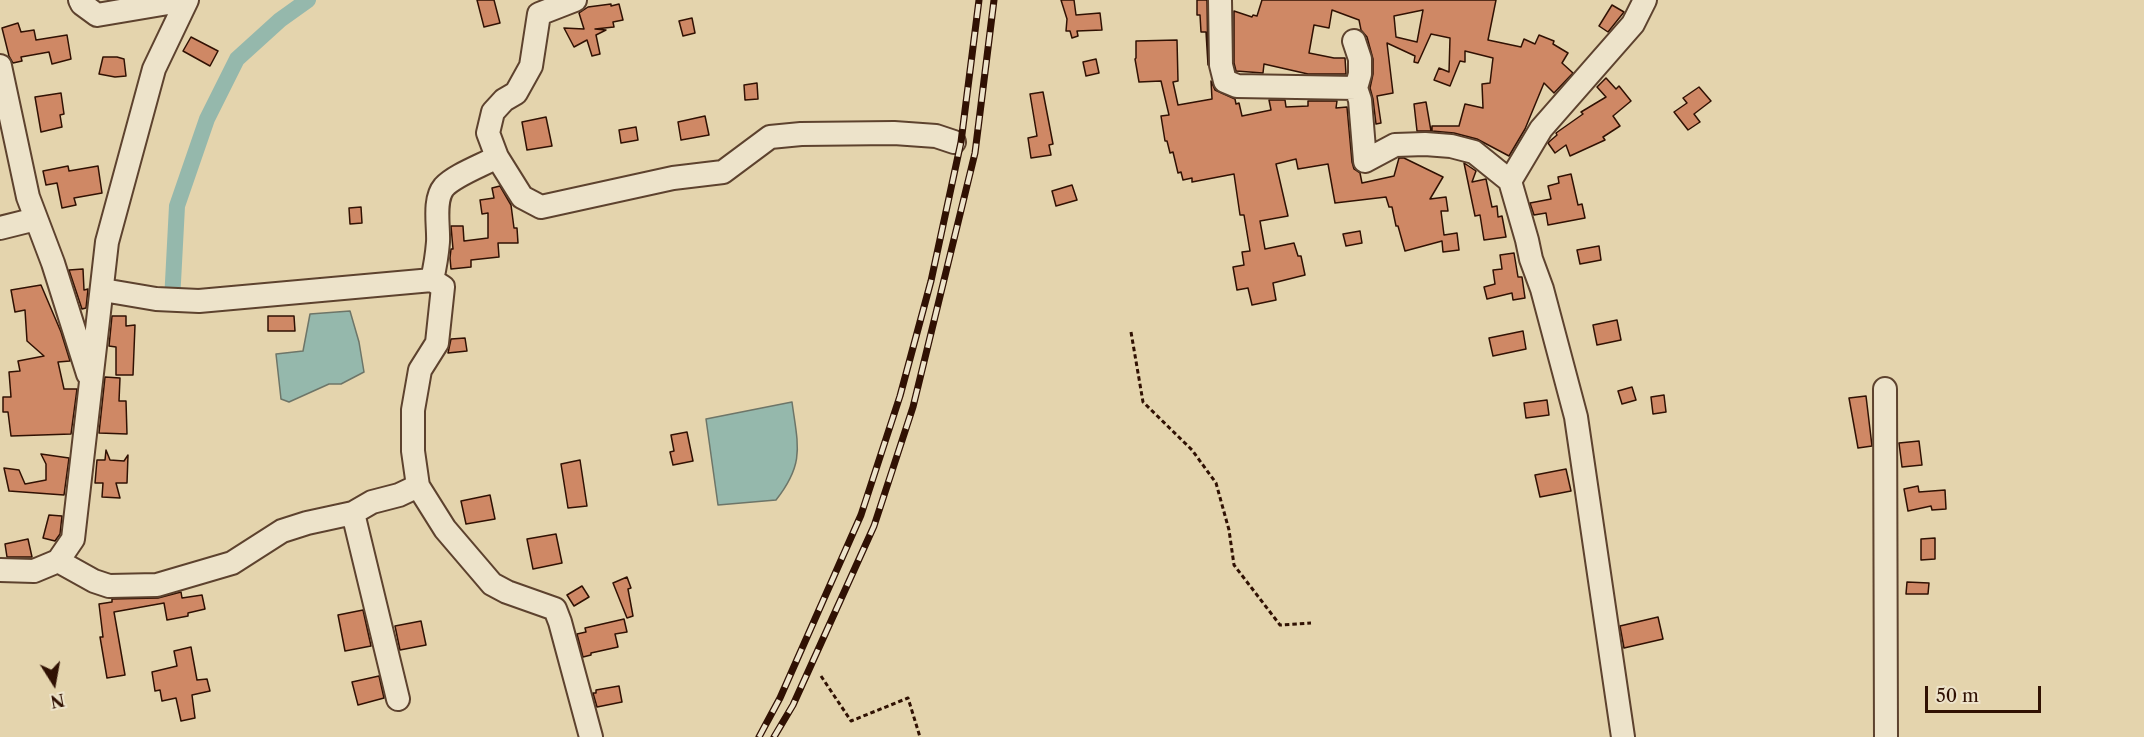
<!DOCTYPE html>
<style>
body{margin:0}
#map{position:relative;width:2144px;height:737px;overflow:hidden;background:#e4d4ad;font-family:"Libre Caslon Text",serif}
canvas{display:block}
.north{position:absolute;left:24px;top:653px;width:60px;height:60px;-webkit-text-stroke:4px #ede3ca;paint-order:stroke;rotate:169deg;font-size:16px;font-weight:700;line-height:24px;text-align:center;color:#301103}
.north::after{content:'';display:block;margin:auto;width:21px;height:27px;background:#301103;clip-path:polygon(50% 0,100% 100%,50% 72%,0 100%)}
.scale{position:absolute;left:1925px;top:686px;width:116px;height:27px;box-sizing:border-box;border:3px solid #301103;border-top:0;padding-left:8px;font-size:18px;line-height:21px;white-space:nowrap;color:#301103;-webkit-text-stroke:4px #ede3ca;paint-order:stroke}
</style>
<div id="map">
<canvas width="2144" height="737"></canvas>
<div class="north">N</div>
<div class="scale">50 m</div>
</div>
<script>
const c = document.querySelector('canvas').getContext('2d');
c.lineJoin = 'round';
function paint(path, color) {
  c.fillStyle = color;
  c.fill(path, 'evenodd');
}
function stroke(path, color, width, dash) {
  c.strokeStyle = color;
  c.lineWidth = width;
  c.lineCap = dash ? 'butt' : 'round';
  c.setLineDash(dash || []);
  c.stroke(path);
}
const water = new Path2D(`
 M 350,311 L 359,342 L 364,372 L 341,384 L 329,384 L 289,402 L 281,399 L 276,354 L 303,351 L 310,314 Z
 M 792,402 C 798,446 805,463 776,500 L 718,505 L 706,419 Z`);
paint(water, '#95b8ac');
stroke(water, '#6d7568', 1.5);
stroke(new Path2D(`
 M 172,301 L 177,206 L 207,119 L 237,59 L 280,20 L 308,0`), '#95b8ac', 16);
const building = new Path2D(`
 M 477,0 L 494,0 L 500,23 L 484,27 Z
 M 1061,0 L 1074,0 L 1076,15 L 1100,13 L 1102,30 L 1077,31 L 1078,36 L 1072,38 L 1070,31 L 1066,31 L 1067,19 Z
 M 1197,0 L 1207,0 L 1208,65 L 1206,32 L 1201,32 L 1200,15 L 1197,15 Z
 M 1262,0 L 1496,0 L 1488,40 L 1521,47 L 1524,39 L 1535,44 L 1539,35 L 1554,41 L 1553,44 L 1568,53 L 1562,63 L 1573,73 L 1554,93 L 1544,83 L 1525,129 L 1509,156 L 1477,139 L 1454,133 L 1432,131 L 1432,126 L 1459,126 L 1465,104 L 1483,108 L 1482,84 L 1490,83 L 1493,58 L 1465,51 L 1465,62 L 1460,61 L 1450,86 L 1434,80 L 1439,68 L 1449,72 L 1450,38 L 1431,34 L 1418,63 L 1414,62 L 1415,56 L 1387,43 L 1393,93 L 1377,96 L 1381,123 L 1376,124 L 1373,99 L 1370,88 L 1373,74 L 1373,59 L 1367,37 L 1361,30 L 1359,20 L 1332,10 L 1329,28 L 1314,25 L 1309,53 L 1334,58 L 1345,58 L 1346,74 L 1308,74 L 1264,64 L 1263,73 L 1236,71 L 1234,63 L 1234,11 L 1252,17 L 1253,15 L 1257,16 ZM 1423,10 L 1417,42 L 1396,37 L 1394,16 Z
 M 611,4 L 611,6 L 619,4 L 623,20 L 613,22 L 614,27 L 595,29 L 606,30 L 596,35 L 600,54 L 592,56 L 587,40 L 574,47 L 564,28 L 584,29 L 579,13 L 588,7 Z
 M 1612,5 L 1624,12 L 1608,32 L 1599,26 Z
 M 692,18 L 695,33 L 683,36 L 679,21 Z
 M 18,23 L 21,32 L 34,30 L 36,40 L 67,35 L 71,59 L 52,64 L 49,52 L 21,57 L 22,61 L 13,63 L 9,56 L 2,28 Z
 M 191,37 L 218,51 L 210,66 L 183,51 Z
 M 1177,40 L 1178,81 L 1173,82 L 1178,105 L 1212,99 L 1211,81 L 1215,90 L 1235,99 L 1236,104 L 1239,103 L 1242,116 L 1271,110 L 1269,100 L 1285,100 L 1286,107 L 1308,106 L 1308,101 L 1337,101 L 1336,108 L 1347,107 L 1352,162 L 1354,169 L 1360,173 L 1362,183 L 1394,176 L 1399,158 L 1404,158 L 1443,177 L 1430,199 L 1446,197 L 1448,211 L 1441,211 L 1444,235 L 1457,233 L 1459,250 L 1443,252 L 1442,241 L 1405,251 L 1398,226 L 1396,226 L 1392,207 L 1389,207 L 1386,197 L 1335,203 L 1328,164 L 1298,169 L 1296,159 L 1276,164 L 1288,216 L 1260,221 L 1265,249 L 1294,243 L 1298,256 L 1301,256 L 1305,275 L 1273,283 L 1276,300 L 1252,305 L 1248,288 L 1237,290 L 1233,267 L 1244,265 L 1242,252 L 1250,251 L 1244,215 L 1240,215 L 1234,174 L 1192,182 L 1192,178 L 1183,180 L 1181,172 L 1178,173 L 1173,152 L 1170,153 L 1167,141 L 1165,141 L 1161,116 L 1169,115 L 1161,81 L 1139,82 L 1135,59 L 1136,58 L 1136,41 Z
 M 103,57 L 117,57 L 124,59 L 126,76 L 115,77 L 99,74 Z
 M 1096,59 L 1099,73 L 1086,76 L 1083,62 Z
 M 1606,78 L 1616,89 L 1619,86 L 1631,101 L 1613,116 L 1620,126 L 1603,137 L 1605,140 L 1570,156 L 1566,145 L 1555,153 L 1548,143 L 1550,141 L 1557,135 L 1556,133 L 1583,114 L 1581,112 L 1606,97 L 1597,87 Z
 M 757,83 L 758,99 L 745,100 L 744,85 Z
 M 1699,87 L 1711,101 L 1694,114 L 1700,122 L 1688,130 L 1674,112 L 1687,103 L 1683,98 Z
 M 1043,92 L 1053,144 L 1049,145 L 1051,155 L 1031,158 L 1028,138 L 1037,136 L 1030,94 Z
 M 61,93 L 64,114 L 60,115 L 62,127 L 41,132 L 35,97 Z
 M 1426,102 L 1431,131 L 1417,131 L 1414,104 Z
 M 705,116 L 709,135 L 681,140 L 678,122 Z
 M 546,117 L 552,146 L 527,150 L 522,122 Z
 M 636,127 L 638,140 L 621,143 L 619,130 Z
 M 1464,163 L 1476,171 L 1472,182 L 1486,179 L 1492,207 L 1497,206 L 1498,217 L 1502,216 L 1506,237 L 1484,240 L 1480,215 L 1475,216 Z
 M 68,166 L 69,171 L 98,166 L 102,193 L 74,198 L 76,205 L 62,208 L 57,183 L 46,185 L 43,171 Z
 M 1571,174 L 1578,205 L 1582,204 L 1585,218 L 1548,225 L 1546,213 L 1534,215 L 1530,203 L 1551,199 L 1548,186 L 1559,183 L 1558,177 Z
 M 1072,185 L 1077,200 L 1056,206 L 1052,191 Z
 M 500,186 L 511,205 L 514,228 L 517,228 L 518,243 L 498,243 L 499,257 L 471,260 L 471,267 L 451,269 L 450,258 L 451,249 L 453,249 L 451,226 L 463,226 L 464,241 L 488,238 L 488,213 L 482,214 L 480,200 L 494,198 L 492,188 Z
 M 361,207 L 362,223 L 350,224 L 349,208 Z
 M 1360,231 L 1362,243 L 1346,246 L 1343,234 Z
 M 1599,246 L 1601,260 L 1580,264 L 1577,250 Z
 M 1514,253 L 1518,277 L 1522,277 L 1525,298 L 1513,300 L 1512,293 L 1487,299 L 1484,287 L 1495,284 L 1493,270 L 1502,269 L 1500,255 Z
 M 83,269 L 84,290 L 88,289 L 86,308 L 82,309 L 69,270 Z
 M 41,285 L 61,332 L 70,361 L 58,362 L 64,389 L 77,389 L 71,434 L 11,436 L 8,412 L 3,412 L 3,397 L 11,397 L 9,372 L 20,371 L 18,361 L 44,356 L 27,341 L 25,310 L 15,312 L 11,290 Z
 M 112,316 L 126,316 L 126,326 L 135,325 L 133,375 L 116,375 L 116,347 L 109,346 Z
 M 268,316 L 294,316 L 295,331 L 268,331 Z
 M 1617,320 L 1621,340 L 1597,345 L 1593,325 Z
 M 1523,331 L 1526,349 L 1493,356 L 1489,338 Z
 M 465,338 L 467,351 L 448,353 L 451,339 Z
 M 105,377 L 120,378 L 119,401 L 126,401 L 127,434 L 99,433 Z
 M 1632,387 L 1636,400 L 1622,404 L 1618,391 Z
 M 1664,395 L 1666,412 L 1653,414 L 1651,397 Z
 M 1866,396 L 1872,446 L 1858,448 L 1849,398 Z
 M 1547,400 L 1549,415 L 1526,418 L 1524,403 Z
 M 687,432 L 693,461 L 673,465 L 670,452 L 674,451 L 671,435 Z
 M 1919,441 L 1922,465 L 1902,467 L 1899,443 Z
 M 106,450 L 110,460 L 124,461 L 128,455 L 127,483 L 116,483 L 120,498 L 102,497 L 103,483 L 95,483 L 97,460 L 105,460 Z
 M 41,454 L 69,458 L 64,495 L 9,491 L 4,468 L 19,470 L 25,484 L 46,480 L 46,464 Z
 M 580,460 L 587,506 L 568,508 L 561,464 Z
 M 1566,469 L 1571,491 L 1540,497 L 1535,475 Z
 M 1918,486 L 1919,492 L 1945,490 L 1946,509 L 1932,510 L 1931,506 L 1908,511 L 1904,489 Z
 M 490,495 L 495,519 L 466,524 L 461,501 Z
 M 49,515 L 62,516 L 60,534 L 55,541 L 43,538 Z
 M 556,534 L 562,563 L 533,569 L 527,539 Z
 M 1935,538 L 1935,559 L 1921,560 L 1921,539 Z
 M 28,539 L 32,557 L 7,557 L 5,544 Z
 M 627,577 L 631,588 L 628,589 L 633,616 L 627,618 L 613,583 Z
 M 1907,582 L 1929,583 L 1928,594 L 1906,594 Z
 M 582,586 L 589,597 L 574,606 L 567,595 Z
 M 181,592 L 182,598 L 202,595 L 205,609 L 188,613 L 188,616 L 167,620 L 164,603 L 114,612 L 125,675 L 107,678 L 100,637 L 103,637 L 99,604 L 112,602 L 112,599 L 158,598 Z
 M 363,610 L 371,646 L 345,651 L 338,615 Z
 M 1658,617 L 1663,639 L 1624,648 L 1620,626 Z
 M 624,619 L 627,632 L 615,634 L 618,647 L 591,653 L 591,655 L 583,657 L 577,634 L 586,632 L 585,628 Z
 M 421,621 L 426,645 L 400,650 L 395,626 Z
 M 191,647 L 197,680 L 207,679 L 210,691 L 192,695 L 195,718 L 181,721 L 176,698 L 162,701 L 160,690 L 155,691 L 152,672 L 177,666 L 174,651 Z
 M 379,676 L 384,698 L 358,705 L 352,682 Z
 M 619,686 L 622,702 L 597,707 L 593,693 L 596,693 L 596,690 Z`);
paint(building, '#cf8865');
stroke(building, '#301103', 1.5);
const minor = new Path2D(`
 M 80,0 L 82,4 L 97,15 L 186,0
 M 575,0 L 539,14 L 531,66 L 516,93 L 504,100 L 493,112 L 488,133 L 497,157 L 522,197 L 541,207 L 673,178 L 723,172 L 770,137 L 801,134 L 894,133 L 936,136 L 954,142
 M 1220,0 L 1221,65 L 1225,81 L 1237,86 L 1356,88
 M 1354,41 L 1360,59 L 1360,74 L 1356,88 L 1360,100 L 1365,161 L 1395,145 L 1425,144 L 1451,146 L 1474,152 L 1510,181 L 1527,240 L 1531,259 L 1542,289 L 1576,417 L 1623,737
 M 0,66 L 28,197 L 53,263 L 88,374
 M 1510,181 L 1541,129 L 1633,24 L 1645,0
 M 0,228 L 36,219
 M 432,280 C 435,267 437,255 438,242 C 439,227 433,200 444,187 C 455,175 483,165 497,157
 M 103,290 L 156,299 L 199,301 L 432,280 L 443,287 L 437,343 L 420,370 L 413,410 L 413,451 L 418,486 L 445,529 L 492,584 L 507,592 L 555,609 L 560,622 L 591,737
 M 1885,389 L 1886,737
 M 353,513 L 398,699
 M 58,561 L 94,581 L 109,586 L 157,585 L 232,563 L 282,531 L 307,523 L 353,513 L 372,502 L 399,495 L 418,486
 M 0,570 L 34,571 L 58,561 L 73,539 L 107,242 L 154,69 L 187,0`);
stroke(minor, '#5d422e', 26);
stroke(new Path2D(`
 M 1131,332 L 1143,402 L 1192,450 L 1216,483 L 1229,530 L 1234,565 L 1280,625 L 1311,623
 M 821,676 L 851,721 L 908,698 L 920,737`), '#301103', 3, [4.5, 3]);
stroke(minor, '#ede3ca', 22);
const rail = new Path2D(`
 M 759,737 L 780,698 L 861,515 L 900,396 L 931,281 L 961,142 L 979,0
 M 774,737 L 793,705 L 874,526 L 913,407 L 975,153 L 994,0`);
stroke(rail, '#301103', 7);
stroke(rail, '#ede3ca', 4.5, [14]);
</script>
